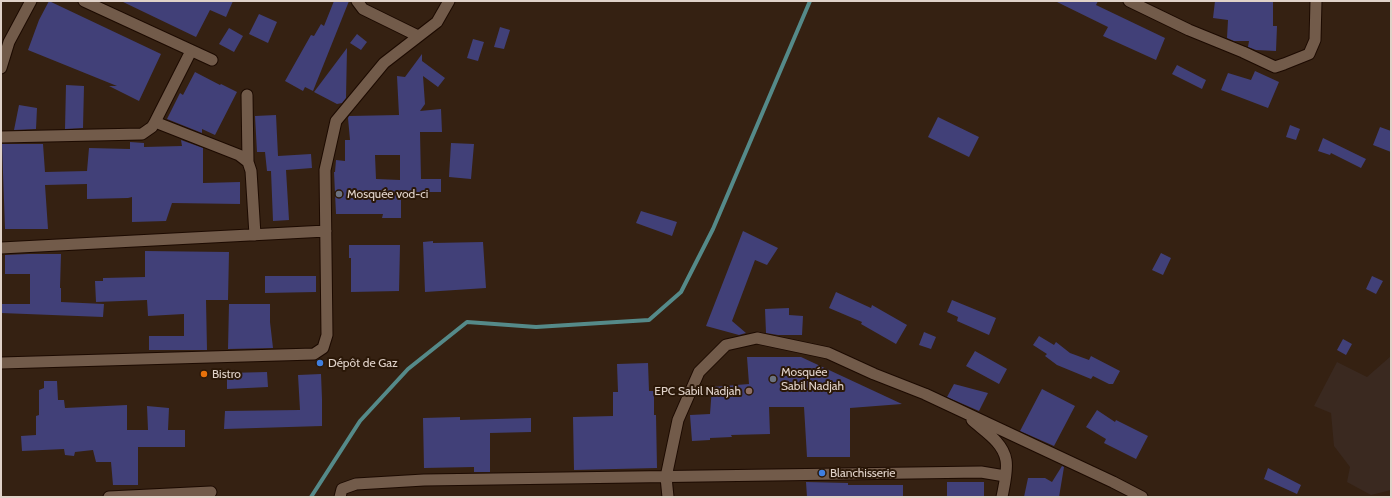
<!DOCTYPE html>
<meta charset="utf-8">
<style>
body{margin:0}
#map{position:relative;width:1392px;height:498px;overflow:hidden;background:#352112;font-family:Cabin,sans-serif}
canvas{display:block}
.frame{position:absolute;inset:0;border:2px solid #e0d2c9;pointer-events:none}
</style>
<div id="map">
<canvas width="1392" height="498"></canvas>
<div class="frame"></div>
</div>
<script>
const c = document.querySelector('canvas').getContext('2d');
c.lineJoin = 'round';
function paint(path, color) {
  c.fillStyle = color;
  c.fill(path, 'evenodd');
}
function stroke(path, color, width, dash) {
  c.strokeStyle = color;
  c.lineWidth = width;
  c.lineCap = dash ? 'butt' : 'round';
  c.setLineDash(dash || []);
  c.stroke(path);
}
function drawText(font, color, halo, rows, align = 'center') {
  c.font = font + ' Cabin,sans-serif';
  c.lineWidth = 4;
  c.setLineDash([]);
  c.textBaseline = 'middle';
  c.strokeStyle = halo;
  c.fillStyle = color;
  for (const [text, x, y, turn = 0] of rows) {
    c.save();
    c.translate(x, y);
    c.rotate((+turn || 0) * Math.PI / 180);
    c.textAlign = isNaN(turn) ? turn : align;
    if (halo) c.strokeText(text, 0, 0);
    c.fillText(text, 0, 0);
    c.restore();
  }
}
paint(new Path2D(`
 M 1391,356 L 1391,490 L 1371,495 L 1347,482 L 1350,467 L 1334,446 L 1331,413 L 1314,406 L 1337,362 L 1367,377 Z`), '#3a2920');
stroke(new Path2D(`
 M 311,497 L 360,421 L 408,369 L 467,322 L 536,327 L 649,320 L 681,292 L 713,229 L 810,1`), '#558a89', 4);
paint(new Path2D(`
 M 49,1 L 161,54 L 139,101 L 109,86 L 117,86 L 28,50 L 39,20 Z
 M 121,1 L 233,1 L 226,17 L 210,10 L 196,37 Z
 M 334,1 L 349,1 L 313,91 L 305,87 L 303,91 L 285,81 L 311,35 L 314,36 L 321,24 L 324,26 Z
 M 1055,1 L 1098,1 L 1096,5 L 1165,38 L 1156,60 L 1103,36 L 1108,27 Z
 M 1215,1 L 1273,1 L 1273,26 L 1277,26 L 1276,51 L 1256,50 L 1248,47 L 1249,41 L 1234,41 L 1227,38 L 1228,20 L 1213,18 Z
 M 259,14 L 277,22 L 268,43 L 249,34 Z
 M 500,27 L 510,30 L 504,49 L 494,47 Z
 M 229,28 L 243,36 L 234,52 L 219,44 Z
 M 357,34 L 367,42 L 361,50 L 350,43 Z
 M 473,39 L 484,42 L 478,61 L 467,58 Z
 M 347,48 L 346,98 L 342,103 L 337,104 L 314,92 Z
 M 422,54 L 422,61 L 445,78 L 438,87 L 423,76 L 425,104 L 420,111 L 441,109 L 442,132 L 420,132 L 421,179 L 441,179 L 441,192 L 401,192 L 401,218 L 382,218 L 383,214 L 336,214 L 334,172 L 335,172 L 336,160 L 345,161 L 345,140 L 350,140 L 348,118 L 349,116 L 399,115 L 397,76 L 405,77 ZM 375,155 L 400,155 L 400,180 L 376,179 Z
 M 1177,65 L 1206,80 L 1202,89 L 1172,74 Z
 M 1255,71 L 1279,82 L 1268,108 L 1221,90 L 1228,73 L 1251,80 Z
 M 195,72 L 220,85 L 221,84 L 237,92 L 215,135 L 202,129 L 202,133 L 167,119 L 180,93 L 183,95 Z
 M 66,85 L 84,86 L 83,128 L 65,129 Z
 M 19,105 L 37,108 L 36,129 L 14,130 Z
 M 276,115 L 278,156 L 311,154 L 312,168 L 286,170 L 289,220 L 273,221 L 271,171 L 267,171 L 265,152 L 257,152 L 255,116 Z
 M 938,117 L 979,137 L 969,157 L 928,137 Z
 M 1290,125 L 1300,129 L 1296,140 L 1286,137 Z
 M 1380,127 L 1391,131 L 1391,152 L 1373,145 Z
 M 1323,138 L 1366,159 L 1361,168 L 1331,153 L 1330,155 L 1318,151 Z
 M 181,140 L 203,148 L 203,183 L 240,182 L 240,204 L 172,203 L 166,221 L 132,222 L 132,197 L 128,198 L 87,199 L 87,184 L 45,185 L 48,229 L 5,229 L 2,144 L 43,144 L 45,172 L 87,171 L 89,148 L 130,149 L 130,142 L 144,143 L 144,147 L 182,146 Z
 M 451,143 L 474,144 L 471,179 L 449,177 Z
 M 641,211 L 677,222 L 672,236 L 636,223 Z
 M 743,231 L 778,248 L 767,265 L 755,260 L 732,321 L 746,333 L 739,335 L 706,326 Z
 M 433,241 L 433,243 L 483,242 L 486,288 L 425,292 L 423,242 Z
 M 349,245 L 400,245 L 399,291 L 351,292 L 351,258 L 349,258 Z
 M 145,251 L 229,252 L 228,300 L 206,300 L 207,350 L 149,350 L 149,336 L 184,336 L 184,314 L 148,316 L 147,300 L 96,302 L 95,281 L 103,281 L 103,278 L 145,277 Z
 M 1161,253 L 1171,258 L 1163,275 L 1152,270 Z
 M 28,254 L 61,254 L 60,288 L 61,288 L 61,302 L 104,304 L 103,317 L 1,313 L 1,304 L 30,304 L 30,274 L 5,274 L 5,255 Z
 M 265,276 L 316,276 L 316,292 L 265,293 Z
 M 1372,276 L 1383,281 L 1376,294 L 1366,289 Z
 M 836,292 L 871,308 L 872,305 L 907,325 L 896,344 L 861,324 L 862,322 L 829,308 Z
 M 952,300 L 996,318 L 989,335 L 957,321 L 958,317 L 947,312 Z
 M 229,304 L 270,304 L 270,322 L 273,348 L 228,349 Z
 M 789,308 L 789,315 L 803,316 L 802,335 L 778,335 L 766,333 L 765,309 Z
 M 924,332 L 936,337 L 931,349 L 919,345 Z
 M 1039,336 L 1054,345 L 1056,342 L 1070,353 L 1089,360 L 1091,356 L 1120,371 L 1113,384 L 1109,384 L 1093,376 L 1091,379 L 1057,365 L 1045,356 L 1047,354 L 1033,345 Z
 M 1343,339 L 1352,344 L 1346,355 L 1337,350 Z
 M 975,351 L 1007,369 L 999,384 L 966,366 Z
 M 747,357 L 801,357 L 902,404 L 850,408 L 850,457 L 807,457 L 804,407 L 769,407 L 770,434 L 731,435 L 732,437 L 710,438 L 710,440 L 692,441 L 690,415 L 710,414 L 712,387 L 749,384 Z
 M 648,363 L 649,391 L 654,391 L 654,415 L 656,415 L 657,468 L 574,470 L 573,417 L 613,416 L 613,392 L 618,392 L 617,364 Z
 M 267,372 L 268,387 L 227,389 L 227,373 Z
 M 321,374 L 322,399 L 322,426 L 224,429 L 225,411 L 300,410 L 298,375 Z
 M 44,381 L 57,381 L 58,400 L 64,400 L 65,408 L 127,405 L 127,430 L 148,430 L 147,406 L 169,408 L 168,430 L 185,430 L 185,447 L 138,447 L 138,485 L 113,485 L 111,462 L 96,462 L 93,450 L 75,452 L 74,456 L 65,455 L 64,449 L 22,451 L 21,436 L 36,435 L 36,416 L 39,415 L 39,390 L 44,388 Z
 M 954,384 L 988,393 L 979,411 L 947,397 Z
 M 1042,389 L 1075,406 L 1054,446 L 1020,431 Z
 M 1097,410 L 1115,422 L 1116,420 L 1148,436 L 1136,459 L 1104,443 L 1106,439 L 1086,427 Z
 M 460,417 L 460,420 L 531,418 L 531,432 L 490,433 L 490,472 L 474,472 L 474,467 L 424,468 L 423,418 Z
 M 1062,466 L 1064,467 L 1059,497 L 1024,497 L 1028,478 L 1045,478 L 1052,482 Z
 M 1268,468 L 1301,485 L 1297,494 L 1264,479 Z
 M 806,482 L 848,483 L 848,485 L 903,485 L 903,497 L 807,497 Z
 M 947,482 L 984,482 L 984,497 L 947,497 Z`), '#414078');
const minor = new Path2D(`
 M 84,1 L 212,60
 M 357,1 L 363,9 L 418,36
 M 1129,1 L 1189,30 L 1243,52 L 1275,67 L 1284,64 L 1309,54 L 1315,40 L 1316,1
 M 191,51 L 155,122 L 239,155 L 248,162 L 251,171 L 255,235
 M 1,68 L 9,42 L 31,1
 M 247,95 L 248,162
 M 1,137 L 142,134 L 152,127 L 155,122
 M 1,248 L 326,231
 M 1,363 L 314,354 L 323,348 L 327,335 L 325,170 L 336,121 L 384,63 L 437,22 L 449,1
 M 972,420 C 984,431 1003,442 1006,460 C 1008,471 1004,486 1002,497
 M 109,497 L 211,492
 M 340,497 L 342,489 L 356,484 L 424,480 L 981,472 L 1005,476
 M 668,497 L 666,477 L 678,420 L 699,372 L 726,345 L 757,338 L 828,353 L 874,374 L 925,394 L 1113,482 L 1142,497`);
stroke(minor, '#1c0a00', 13);
stroke(minor, '#725b4a', 11);
for (const [x, y, r, color] of [
 [339,194,4,"#6b7280"],
 [320,363,4,"#3f7fe0"],
 [204,374,4,"#e8710a"],
 [773,379,4,"#6b7280"],
 [749,391,4,"#8d6e63"],
 [822,473,4,"#3f7fe0"]
]) {
  const dot = new Path2D();
  dot.arc(x, y, r, 0, 2 * Math.PI);
  c.fillStyle = color;
  c.fill(dot);
  stroke(dot, '#2b1808', 1.5);
}
drawText('12px', '#e0d2c9', '#2b1808', [
 ["Mosquée vod-ci",347,194],
 ["Dépôt de Gaz",328,363],
 ["Mosquée",781,372],
 ["Sabil Nadjah",781,386],
 ["Bistro",212,374],
 ["EPC Sabil Nadjah",741,391,"right"],
 ["Blanchisserie",830,473]
], 'left');
</script>
